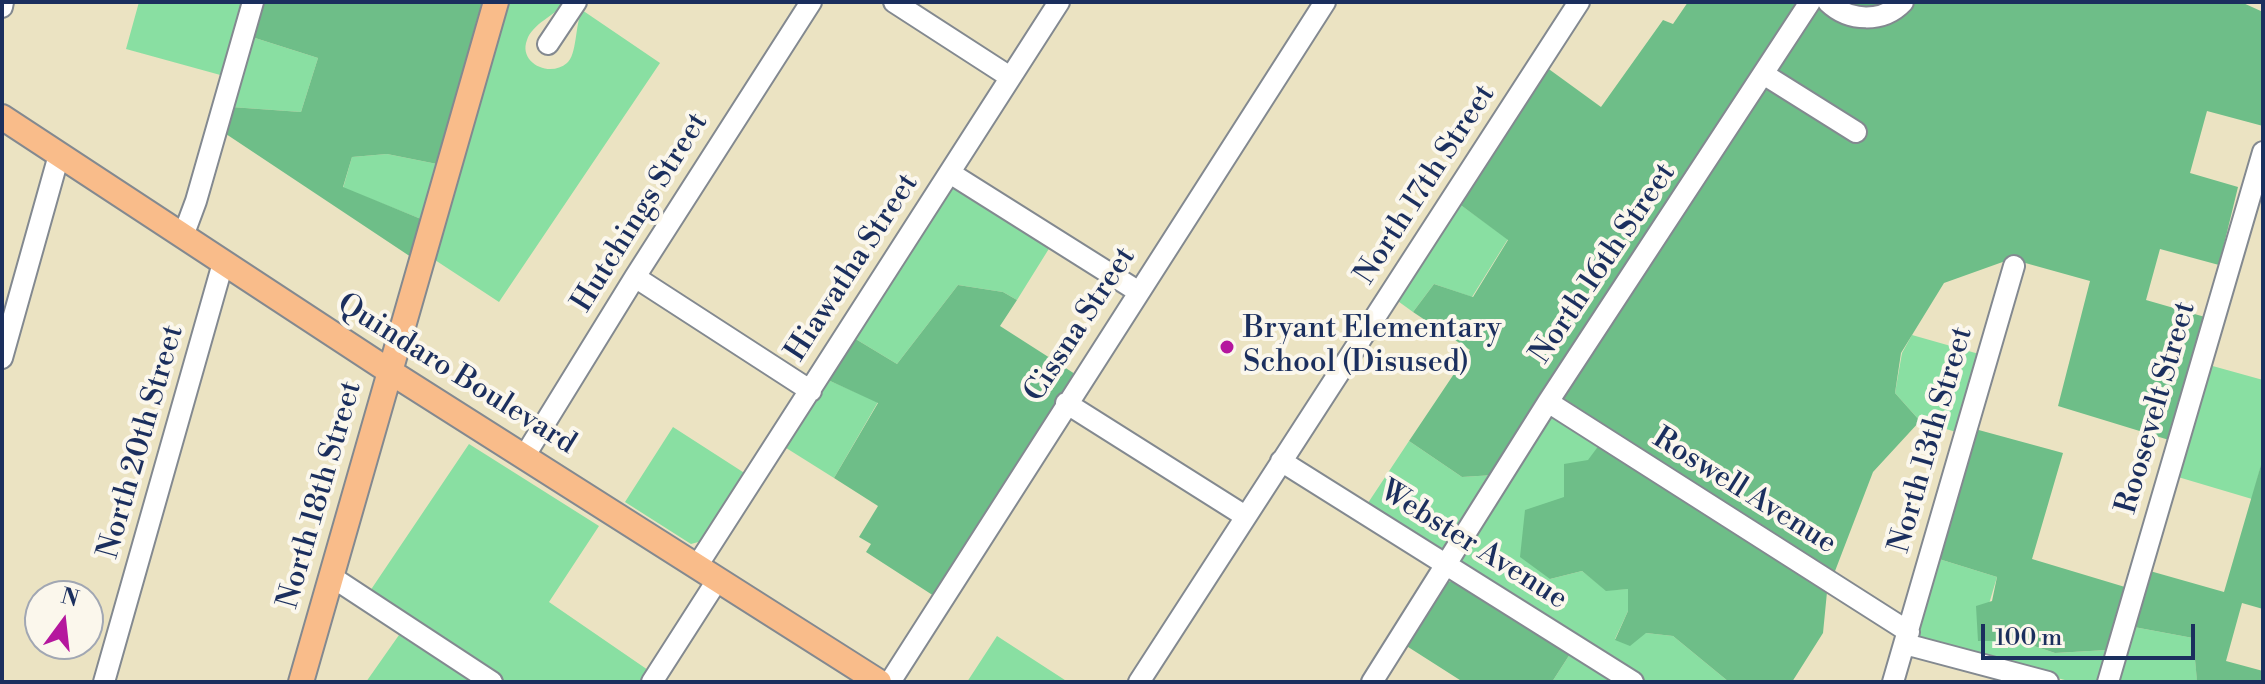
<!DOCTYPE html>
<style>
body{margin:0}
#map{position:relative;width:2265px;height:684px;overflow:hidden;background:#ebe3c2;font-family:"Libre Bodoni",serif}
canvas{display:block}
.frame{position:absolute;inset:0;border:4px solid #1b2f5e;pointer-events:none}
.north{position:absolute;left:24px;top:580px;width:80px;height:80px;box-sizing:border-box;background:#fbf7ec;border:2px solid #a1a7b3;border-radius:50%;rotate:15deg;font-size:22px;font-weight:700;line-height:32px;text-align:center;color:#1b2f5e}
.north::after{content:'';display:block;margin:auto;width:28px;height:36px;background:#b5179e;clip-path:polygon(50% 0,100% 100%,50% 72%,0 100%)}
.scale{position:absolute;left:1981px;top:624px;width:214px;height:36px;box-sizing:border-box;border:4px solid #1b2f5e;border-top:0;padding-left:10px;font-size:24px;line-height:28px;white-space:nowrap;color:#1b2f5e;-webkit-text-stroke:6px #fbf7ec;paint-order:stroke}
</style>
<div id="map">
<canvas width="2265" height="684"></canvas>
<div class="frame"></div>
<div class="north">N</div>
<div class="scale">100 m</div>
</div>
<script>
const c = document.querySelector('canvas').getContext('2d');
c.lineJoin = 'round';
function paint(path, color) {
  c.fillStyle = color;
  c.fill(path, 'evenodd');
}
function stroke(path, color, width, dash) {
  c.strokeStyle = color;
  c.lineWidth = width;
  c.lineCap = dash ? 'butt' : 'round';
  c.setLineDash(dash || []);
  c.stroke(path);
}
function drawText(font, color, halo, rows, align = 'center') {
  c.font = font + ' "Libre Bodoni",serif';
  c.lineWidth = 8;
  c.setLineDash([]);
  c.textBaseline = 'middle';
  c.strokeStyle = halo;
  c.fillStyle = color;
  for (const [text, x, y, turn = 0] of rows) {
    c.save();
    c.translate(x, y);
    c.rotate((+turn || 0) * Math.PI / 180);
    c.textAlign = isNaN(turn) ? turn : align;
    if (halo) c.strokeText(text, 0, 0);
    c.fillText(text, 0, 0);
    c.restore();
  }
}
paint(new Path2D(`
 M 139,2 L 246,2 L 224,76 L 126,49 Z
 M 507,2 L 567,2 C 555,15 532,24 527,40 C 518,63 550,78 567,63 C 577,55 575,25 582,10 L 660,63 L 499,302 L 435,260 Z
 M 252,37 L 318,58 L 301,112 L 231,107 Z
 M 387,154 L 437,164 L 421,219 L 343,188 L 352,157 Z
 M 957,187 L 1050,247 L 1017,300 L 1003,292 L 958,285 L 897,364 L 854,338 L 949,188 Z
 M 1458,203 L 1508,239 L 1472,297 L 1434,284 L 1413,312 L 1395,299 Z
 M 1912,335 L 1979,354 L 1956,432 L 1920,421 L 1895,393 L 1902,353 Z
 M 2209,365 L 2263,380 L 2263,458 L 2252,499 L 2178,477 Z
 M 828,380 L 878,402 L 834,478 L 783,446 Z
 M 1549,418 L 1557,419 L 1599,446 L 1564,497 L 1550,579 L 1582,571 L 1606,590 L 1628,589 L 1628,611 L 1615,639 L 1646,633 L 1673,636 L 1729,682 L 1647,682 L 1458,563 Z
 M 673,427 L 746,474 L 702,541 L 691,544 L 625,502 Z
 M 1409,441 L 1462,477 L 1494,475 L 1444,551 L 1436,550 L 1366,506 Z
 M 469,444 L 599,526 L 549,602 L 648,670 L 640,682 L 503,682 L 368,594 Z
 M 1939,559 L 1997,577 L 1978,641 L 2019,641 L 2055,653 L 2107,650 L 2099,682 L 2072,682 L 1922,641 L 1918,634 Z
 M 2134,627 L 2193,638 L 2197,680 L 2200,682 L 2118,682 Z
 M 399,635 L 473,682 L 366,682 Z
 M 997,636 L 1068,682 L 967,682 Z
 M 1570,654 L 1611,682 L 1552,682 Z`), '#89dfa2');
paint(new Path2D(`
 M 262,2 L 482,2 L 437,164 L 387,154 L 352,157 L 343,187 L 421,219 L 411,257 L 223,132 L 231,107 L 301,112 L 318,58 L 252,37 Z
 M 1688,2 L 2241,2 L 2263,12 L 2263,126 L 2207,111 L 2190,173 L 2238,187 L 2219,265 L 2160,249 L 2146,300 L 2205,317 L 2169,440 L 2058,406 L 2090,281 L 2011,259 L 1944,283 L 1901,353 L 1895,393 L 1920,421 L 1873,472 L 1827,592 L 1823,633 L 1792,682 L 1729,682 L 1673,636 L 1646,633 L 1630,646 L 1615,640 L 1628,611 L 1628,589 L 1606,591 L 1582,571 L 1550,579 L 1520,557 L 1525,510 L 1564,497 L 1564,464 L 1588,460 L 1611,429 L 1549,389 L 1494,475 L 1462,477 L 1409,441 L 1470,350 L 1413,312 L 1434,284 L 1473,297 L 1508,240 L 1458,203 L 1546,67 L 1601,107 L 1663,20 L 1673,24 Z
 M 958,285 L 1003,292 L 1017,300 L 1000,326 L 1075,374 L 934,596 L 866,552 L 871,544 L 859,537 L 878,506 L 834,478 L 878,403 L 828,380 L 854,338 L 897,364 Z
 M 1975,429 L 2063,453 L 2032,559 L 2125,587 L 2107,650 L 2055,653 L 2019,641 L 1978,641 L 1976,606 L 1992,601 L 1997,577 L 1939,559 Z
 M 2263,458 L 2263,609 L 2242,603 L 2226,661 L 2263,671 L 2263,682 L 2200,682 L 2197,681 L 2193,638 L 2134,627 L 2150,571 L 2224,592 Z
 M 1454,581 L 1570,654 L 1552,682 L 1463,682 L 1405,645 L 1445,582 Z`), '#6ebe88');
const minor = new Path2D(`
 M 894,2 L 1010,77
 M 1828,2 C 1849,22 1883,23 1903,2
 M 2,7 L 3,2
 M 548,44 L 576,2
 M 1765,75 L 1856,132
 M 950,173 L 1139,292
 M 183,236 L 196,201 L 253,2
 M 635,277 L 811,391
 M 2,358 L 59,155
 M 1548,402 L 1909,632
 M 1066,403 L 1245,516
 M 524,457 L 635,277 L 811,2
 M 1281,461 L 1633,682
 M 697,566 L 1059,2
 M 332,577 L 492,682
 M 1905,644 L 2048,682
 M 104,682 L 223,263
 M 652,682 L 718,579
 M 890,682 L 1325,2
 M 1139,682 L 1579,2
 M 1372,682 L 1548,402 L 1810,2
 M 1893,682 L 2014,266
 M 2108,682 L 2263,152`);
const major = new Path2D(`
 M 2,117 L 389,371 L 879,682
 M 301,682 L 496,2`);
stroke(minor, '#838990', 24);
stroke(major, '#838990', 28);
stroke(minor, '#fff', 20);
stroke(major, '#f9bc8a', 24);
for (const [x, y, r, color] of [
 [1227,347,8,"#b5179e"]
]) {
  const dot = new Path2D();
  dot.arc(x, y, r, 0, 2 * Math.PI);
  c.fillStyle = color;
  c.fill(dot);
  stroke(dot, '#fbf7ec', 3);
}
drawText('30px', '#1b2f5e', '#fbf7ec', [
 ["North 17th Street",1426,185,-57],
 ["Hutchings Street",641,213,-58],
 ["North 16th Street",1604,264,-56],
 ["Hiawatha Street",853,268,-57],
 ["Cissna Street",1081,325,-57],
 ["Quindaro Boulevard",456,375,32],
 ["Roosevelt Street",2157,408,-74],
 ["North 13th Street",1932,440,-74],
 ["North 20th Street",142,442,-74],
 ["Roswell Avenue",1744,492,32],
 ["North 18th Street",321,495,-74],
 ["Webster Avenue",1473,546,32]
]);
drawText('30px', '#1b2f5e', '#fbf7ec', [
 ["Bryant Elementary",1243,330],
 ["School (Disused)",1243,364]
], 'left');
</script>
